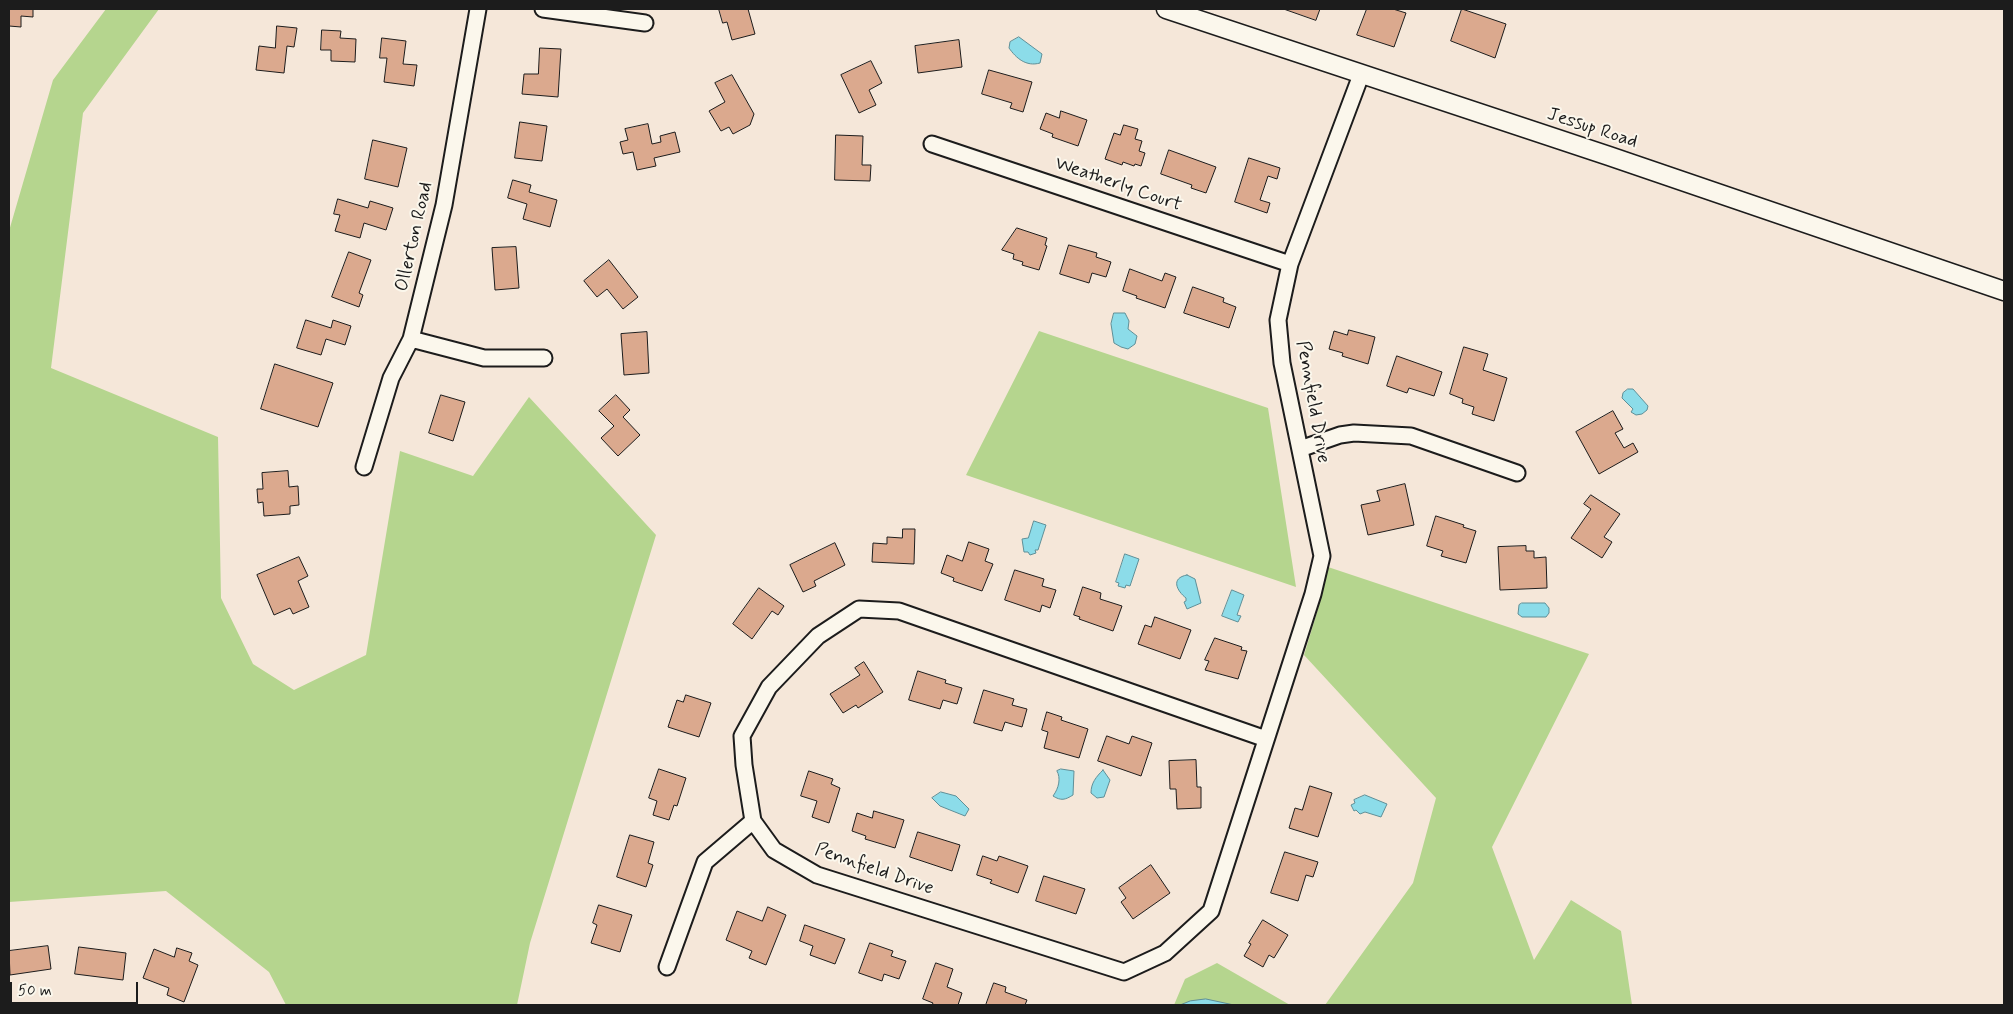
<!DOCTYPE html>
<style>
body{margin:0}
#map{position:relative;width:2013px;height:1014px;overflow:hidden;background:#f5e7d9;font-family:Mynerve,sans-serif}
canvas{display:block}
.frame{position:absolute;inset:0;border:10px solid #1c1c1c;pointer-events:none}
.scale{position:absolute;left:10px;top:982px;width:128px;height:22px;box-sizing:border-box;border:2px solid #1c1c1c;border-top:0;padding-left:6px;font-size:15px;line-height:18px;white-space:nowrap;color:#1c1c1c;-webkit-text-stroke:4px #fbf7ec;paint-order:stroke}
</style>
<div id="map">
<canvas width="2013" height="1014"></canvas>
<div class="frame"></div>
<div class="scale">50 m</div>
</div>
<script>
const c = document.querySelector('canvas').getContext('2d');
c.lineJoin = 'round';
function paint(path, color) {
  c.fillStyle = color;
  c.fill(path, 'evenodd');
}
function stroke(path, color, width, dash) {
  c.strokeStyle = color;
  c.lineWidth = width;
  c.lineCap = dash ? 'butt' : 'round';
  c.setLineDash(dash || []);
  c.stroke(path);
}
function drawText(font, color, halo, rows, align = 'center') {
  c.font = font + ' Mynerve,sans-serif';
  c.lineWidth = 4;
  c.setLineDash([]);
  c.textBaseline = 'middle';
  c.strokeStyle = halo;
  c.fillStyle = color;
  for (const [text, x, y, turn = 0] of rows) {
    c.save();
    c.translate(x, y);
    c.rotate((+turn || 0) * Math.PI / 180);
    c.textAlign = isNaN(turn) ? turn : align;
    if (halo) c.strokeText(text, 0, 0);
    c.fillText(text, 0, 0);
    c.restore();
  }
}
paint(new Path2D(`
 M 106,9 L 159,9 L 83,113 L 51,368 L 218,437 L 221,598 L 253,664 L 294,690 L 366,655 L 400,451 L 473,476 L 529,397 L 656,535 L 530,943 L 517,1005 L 286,1005 L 269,972 L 166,891 L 9,902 L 9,231 L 53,80 Z
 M 1039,331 L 1268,408 L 1296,587 L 966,475 Z
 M 1325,566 L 1589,654 L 1492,847 L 1534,960 L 1571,900 L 1621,931 L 1632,1005 L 1325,1005 L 1413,883 L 1436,798 L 1304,655 L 1318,609 Z
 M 1217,963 L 1290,1005 L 1174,1005 L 1185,979 Z`), '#b5d58e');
const water = new Path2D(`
 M 1019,37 L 1042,54 L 1040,63 C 1026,67 1016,58 1009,48 L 1010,42 Z
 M 1114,313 L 1125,313 L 1129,321 L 1128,329 L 1137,336 L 1135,344 L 1128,349 L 1121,347 L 1114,343 L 1111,324 Z
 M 1628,389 L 1633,389 L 1648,406 L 1647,410 L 1642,414 L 1636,415 L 1631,412 L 1633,409 L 1622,398 L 1623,393 Z
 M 1034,521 L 1046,525 L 1038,550 L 1035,550 L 1036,553 L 1030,555 L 1028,552 L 1024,552 L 1022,539 L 1028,538 Z
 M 1125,554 L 1139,559 L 1130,586 L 1126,585 L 1125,588 L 1118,586 L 1119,583 L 1116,582 Z
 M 1187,575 L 1195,579 L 1201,603 L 1187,609 L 1184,602 L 1186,601 L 1186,598 C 1177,591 1170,578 1187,575 Z
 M 1232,590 L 1244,595 L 1237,615 L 1241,616 L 1238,622 L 1222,616 Z
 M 1522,603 L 1545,603 L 1549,608 L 1549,613 L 1546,617 L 1522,617 L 1518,614 L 1519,605 Z
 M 1061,769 L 1074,771 L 1073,795 C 1065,800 1061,801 1053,796 C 1059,788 1061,778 1057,771 Z
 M 1103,770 L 1110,780 L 1104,797 L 1097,798 L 1091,793 C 1091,783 1096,777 1103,770 Z
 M 941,792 L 956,796 L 969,809 L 965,816 L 940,806 L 932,798 Z
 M 1365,795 L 1387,804 L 1381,817 L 1365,812 L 1360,814 L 1356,810 L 1354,811 L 1351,805 L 1355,803 L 1354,800 Z
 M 1206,999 L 1234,1005 L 1180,1005 L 1190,1001 Z`);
paint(water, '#8cdce9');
stroke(water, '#5f8f97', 1);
const building = new Path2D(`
 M 9,9 L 33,9 L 33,17 L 21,16 L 21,27 L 9,26 Z
 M 719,9 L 748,9 L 755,34 L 732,40 L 727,22 L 723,23 Z
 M 1284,9 L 1320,9 L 1316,20 Z
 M 1367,9 L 1393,9 L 1406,13 L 1394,47 L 1357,35 Z
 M 1462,9 L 1506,24 L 1495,58 L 1451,41 Z
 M 277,26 L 297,28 L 294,47 L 287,46 L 284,73 L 256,70 L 259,46 L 275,48 Z
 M 322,30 L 341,31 L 340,38 L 356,39 L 355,62 L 331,61 L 331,50 L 321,50 Z
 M 382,38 L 406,41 L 403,64 L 417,65 L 414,86 L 384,82 L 387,58 L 380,58 Z
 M 959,40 L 962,67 L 918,73 L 915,46 Z
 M 540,48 L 561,49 L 558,97 L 522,94 L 524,74 L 538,74 Z
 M 871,61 L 882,83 L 869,90 L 876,105 L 859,113 L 841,75 Z
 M 989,70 L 1032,82 L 1023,112 L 1010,108 L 1012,103 L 982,94 Z
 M 732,75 L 754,114 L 750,125 L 733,134 L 729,127 L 721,131 L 709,111 L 725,102 L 715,83 Z
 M 1061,111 L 1087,120 L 1078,146 L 1052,137 L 1053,134 L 1040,129 L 1046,113 L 1059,118 Z
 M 520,122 L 547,126 L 542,161 L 515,158 Z
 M 648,124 L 652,144 L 661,142 L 660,136 L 675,132 L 680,152 L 654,158 L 656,166 L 637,170 L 633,152 L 623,154 L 620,142 L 628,140 L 625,129 Z
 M 1124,125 L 1138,129 L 1135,139 L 1142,141 L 1139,151 L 1145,153 L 1141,166 L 1135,164 L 1134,166 L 1123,162 L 1122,165 L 1105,159 L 1114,133 L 1120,135 Z
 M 836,135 L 863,136 L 862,165 L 871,165 L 870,181 L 835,180 Z
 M 373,140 L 407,148 L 398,187 L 365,179 Z
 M 1169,150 L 1216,167 L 1206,193 L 1191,188 L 1192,185 L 1161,174 Z
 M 1249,158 L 1280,168 L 1277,179 L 1268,176 L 1260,200 L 1270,203 L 1267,213 L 1235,202 Z
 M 513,180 L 531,185 L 529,192 L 557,200 L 550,227 L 523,219 L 527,204 L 508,198 Z
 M 338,199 L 368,208 L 370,201 L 393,208 L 386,230 L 364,223 L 360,238 L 335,231 L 340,215 L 334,214 Z
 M 1017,228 L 1047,238 L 1045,245 L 1047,246 L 1039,270 L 1022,265 L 1023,262 L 1013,259 L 1014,254 L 1002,250 Z
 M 1069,245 L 1097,253 L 1096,257 L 1111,262 L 1106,277 L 1092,273 L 1089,283 L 1060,274 Z
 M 516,247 L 519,288 L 495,290 L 492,248 Z
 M 349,252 L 371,260 L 359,293 L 363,295 L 359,307 L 332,297 Z
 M 609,260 L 638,297 L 623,309 L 607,289 L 597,297 L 584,281 Z
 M 1130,269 L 1162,281 L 1165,273 L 1176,277 L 1165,308 L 1136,298 L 1137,296 L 1123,291 Z
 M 1193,287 L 1224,298 L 1223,302 L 1236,307 L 1229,328 L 1184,313 Z
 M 306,320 L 331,328 L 333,320 L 351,326 L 345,345 L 326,339 L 321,355 L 297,348 Z
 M 1349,330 L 1375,337 L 1368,364 L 1342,356 L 1343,353 L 1329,349 L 1334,331 L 1347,335 Z
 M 647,332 L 649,373 L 624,375 L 621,334 Z
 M 1464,347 L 1488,354 L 1483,370 L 1507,378 L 1494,421 L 1472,414 L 1474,407 L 1462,403 L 1463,399 L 1450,394 Z
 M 1397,356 L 1442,372 L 1434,396 L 1409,388 L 1407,393 L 1387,386 Z
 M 275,364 L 333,383 L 318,427 L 261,409 Z
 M 441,395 L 465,402 L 453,441 L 429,433 Z
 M 616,395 L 630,410 L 623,417 L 640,435 L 618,456 L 601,438 L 614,426 L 599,411 Z
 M 1613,411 L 1623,429 L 1615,433 L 1624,448 L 1633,443 L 1638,452 L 1599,474 L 1576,432 Z
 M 288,471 L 289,487 L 298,486 L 299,505 L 290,506 L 290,514 L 264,516 L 263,502 L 258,503 L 257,489 L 263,489 L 262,473 Z
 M 1405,484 L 1414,525 L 1368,535 L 1361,505 L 1380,501 L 1377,491 Z
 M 1591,495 L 1620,514 L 1604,537 L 1612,542 L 1602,558 L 1571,538 L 1591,509 L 1584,504 Z
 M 1436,516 L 1464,525 L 1463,527 L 1476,531 L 1466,563 L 1441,556 L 1443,551 L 1427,546 Z
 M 903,529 L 915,529 L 914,564 L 872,562 L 873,543 L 887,544 L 887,537 L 902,538 Z
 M 969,542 L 989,549 L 985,561 L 993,564 L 982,591 L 953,581 L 954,578 L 941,573 L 947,555 L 962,561 Z
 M 835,543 L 845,565 L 814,581 L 816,586 L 803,592 L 790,565 Z
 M 1526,546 L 1526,551 L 1534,551 L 1534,558 L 1546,557 L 1547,588 L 1500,590 L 1498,547 Z
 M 299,557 L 308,576 L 298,581 L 309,607 L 293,614 L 290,608 L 274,615 L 257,575 Z
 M 1015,570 L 1044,579 L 1042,586 L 1056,590 L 1050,608 L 1042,605 L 1040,612 L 1005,600 Z
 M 1083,587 L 1101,593 L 1100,599 L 1122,606 L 1113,631 L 1079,619 L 1080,617 L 1074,615 Z
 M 759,588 L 784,606 L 778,615 L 772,611 L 752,639 L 733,624 Z
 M 1155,617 L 1191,630 L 1180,659 L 1138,644 L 1145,625 L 1151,627 Z
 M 1215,638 L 1242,647 L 1241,650 L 1247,651 L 1238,679 L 1205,670 L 1209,661 L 1205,660 Z
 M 864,662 L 883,692 L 858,708 L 856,705 L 843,713 L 830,694 L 860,675 L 855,668 Z
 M 918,671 L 946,680 L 945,683 L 962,688 L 957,704 L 943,700 L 940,709 L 909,700 Z
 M 984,690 L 1014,699 L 1012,705 L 1027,709 L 1022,727 L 1005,722 L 1002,731 L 974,723 Z
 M 686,695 L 711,703 L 699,737 L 668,727 L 677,700 L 683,702 Z
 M 1047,712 L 1062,717 L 1061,720 L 1088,729 L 1079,758 L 1044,748 L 1048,732 L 1042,730 Z
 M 1107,736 L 1129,744 L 1132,736 L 1152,743 L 1141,776 L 1098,761 Z
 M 1196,760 L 1197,787 L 1201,787 L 1201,808 L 1177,809 L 1176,789 L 1170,789 L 1169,761 Z
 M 659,769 L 686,778 L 677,806 L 674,805 L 669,820 L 653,815 L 657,801 L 649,798 Z
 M 809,771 L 833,779 L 831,784 L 840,788 L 829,823 L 812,817 L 817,801 L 801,796 Z
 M 1310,786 L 1332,793 L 1318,837 L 1289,828 L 1295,808 L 1302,810 Z
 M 874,811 L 904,820 L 895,848 L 865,839 L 866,836 L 852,831 L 857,813 L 872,818 Z
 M 918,832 L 960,845 L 952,871 L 910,857 Z
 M 630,835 L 654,842 L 648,863 L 653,865 L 646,887 L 617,877 Z
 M 1285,852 L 1318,862 L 1313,877 L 1306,875 L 1298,901 L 1271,893 Z
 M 983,856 L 997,861 L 999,856 L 1028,866 L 1018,893 L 990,883 L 992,880 L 977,875 Z
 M 1151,865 L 1170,893 L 1133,919 L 1121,902 L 1126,898 L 1119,888 Z
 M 1044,876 L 1085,889 L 1076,914 L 1036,901 Z
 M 599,905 L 632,915 L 620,952 L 591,943 L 597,925 L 593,923 Z
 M 768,907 L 786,915 L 766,965 L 749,958 L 752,951 L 726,940 L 737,911 L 762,921 Z
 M 1263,920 L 1288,935 L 1274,958 L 1269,955 L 1263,967 L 1244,956 L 1251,944 L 1249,943 Z
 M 805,925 L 845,939 L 835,964 L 810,955 L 813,946 L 800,941 Z
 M 870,943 L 893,951 L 891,956 L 906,961 L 899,979 L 884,974 L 882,981 L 859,973 Z
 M 48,946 L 51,969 L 10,975 L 9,951 Z
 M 79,947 L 126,953 L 123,980 L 75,974 Z
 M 177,948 L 192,953 L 189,961 L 198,965 L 184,1002 L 167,995 L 169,988 L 143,978 L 154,949 L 174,957 Z
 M 936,963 L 953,969 L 947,987 L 962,993 L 958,1005 L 932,1005 L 933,1003 L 923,999 Z
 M 994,983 L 1006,987 L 1005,992 L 1027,1000 L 1025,1005 L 986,1005 Z`);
paint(building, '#dba98e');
stroke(building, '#1c1c1c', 1);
const minor = new Path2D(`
 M 543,9 L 645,23
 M 932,144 L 1290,264
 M 411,339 L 484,358 L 544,358
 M 1300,449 L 1340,435 L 1354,433 L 1411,436 L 1517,473
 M 364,467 L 391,378 L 411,339 L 444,205 L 478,9
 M 1266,739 L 899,611 L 859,609 L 818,636 L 769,687 L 742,736 L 744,765 L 753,821 L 774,850 L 817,875 L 1124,972 L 1165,953 L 1211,911 L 1313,594 L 1322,556 L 1282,363 L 1278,320 L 1290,264 L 1361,75
 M 667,967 L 705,862 L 753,821`);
const tertiary = new Path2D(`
 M 1166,9 L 1609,156 L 2004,291`);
stroke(minor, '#1c1c1c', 19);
stroke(tertiary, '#1c1c1c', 21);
stroke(minor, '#fbf7ec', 15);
stroke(tertiary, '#fbf7ec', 18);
drawText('19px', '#1c1c1c', '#fbf7ec', [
 ["Jessup Road",1592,129,18],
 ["Weatherly Court",1118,185,19],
 ["Ollerton Road",415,237,-77],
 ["Pennfield Drive",1312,402,80],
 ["Pennfield Drive",874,870,19]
]);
</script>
